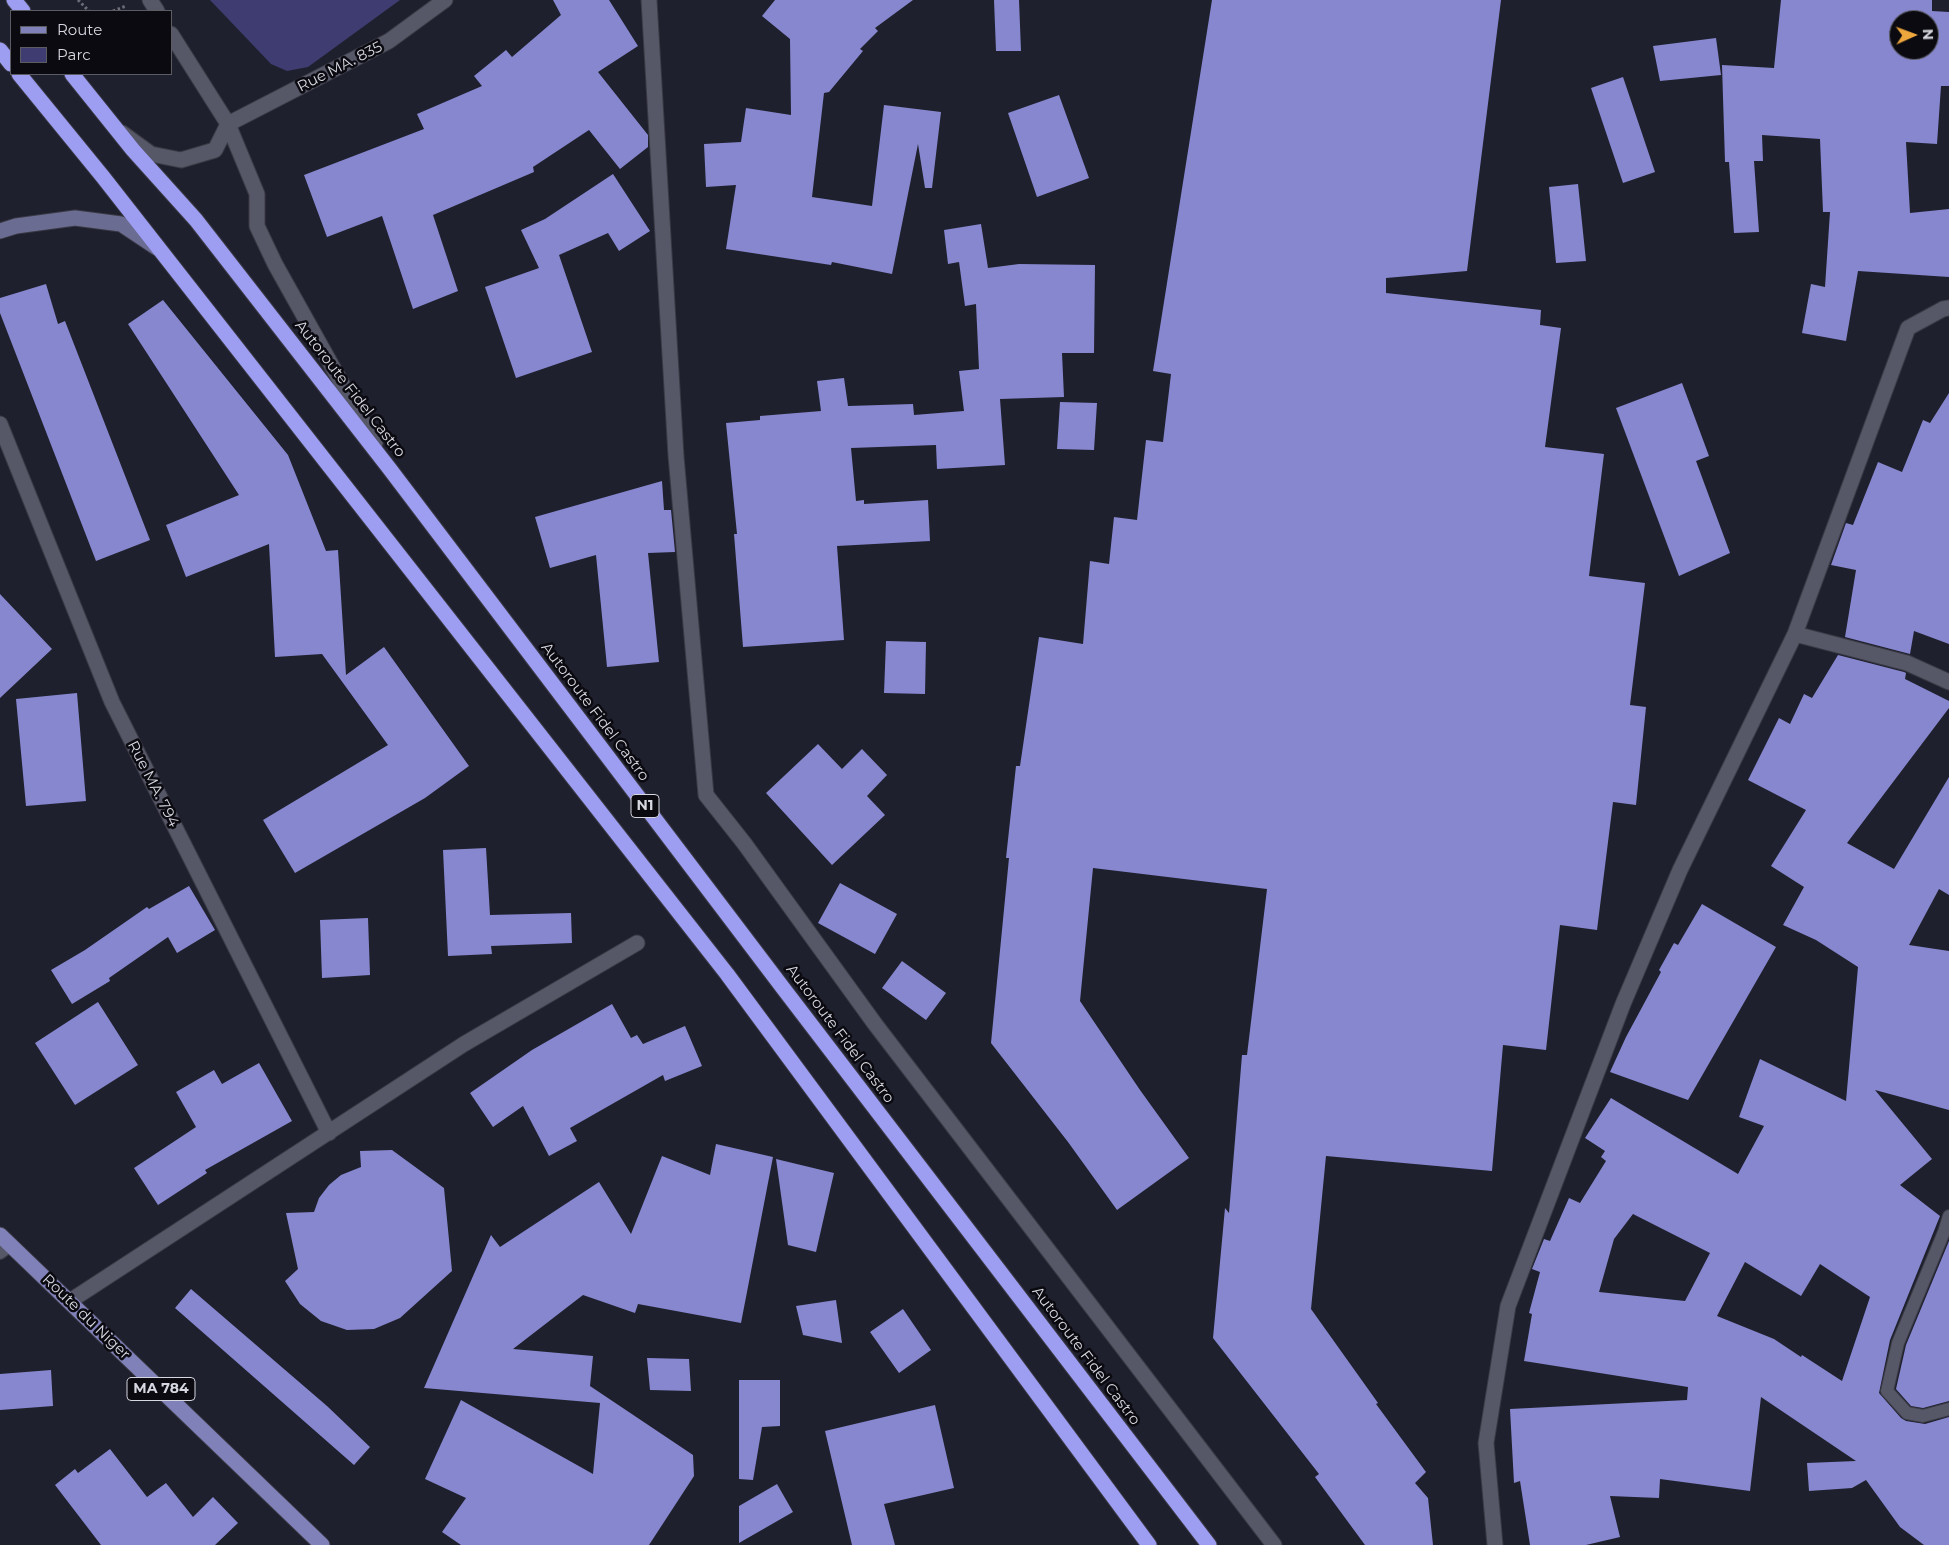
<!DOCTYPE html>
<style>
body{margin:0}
#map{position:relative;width:1949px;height:1545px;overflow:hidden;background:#1f202d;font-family:Montserrat,sans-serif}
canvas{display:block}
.legend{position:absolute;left:10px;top:10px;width:162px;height:65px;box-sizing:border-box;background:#0a0a10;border:1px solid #5c5c63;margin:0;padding:6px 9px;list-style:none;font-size:15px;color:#d6d7e0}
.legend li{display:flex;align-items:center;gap:10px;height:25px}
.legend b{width:25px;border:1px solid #5c5c63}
.north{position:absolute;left:1889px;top:10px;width:50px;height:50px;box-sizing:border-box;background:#0a0a10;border:1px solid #5c5c63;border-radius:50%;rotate:88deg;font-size:14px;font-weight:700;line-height:20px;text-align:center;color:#d6d7e0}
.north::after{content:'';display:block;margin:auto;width:18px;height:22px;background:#eea73d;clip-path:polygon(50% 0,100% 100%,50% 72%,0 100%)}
</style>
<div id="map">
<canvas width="1949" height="1545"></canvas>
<ul class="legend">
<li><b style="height:6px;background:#8181ba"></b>Route</li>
<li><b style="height:14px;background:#3e3c70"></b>Parc</li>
</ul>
<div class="north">N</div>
</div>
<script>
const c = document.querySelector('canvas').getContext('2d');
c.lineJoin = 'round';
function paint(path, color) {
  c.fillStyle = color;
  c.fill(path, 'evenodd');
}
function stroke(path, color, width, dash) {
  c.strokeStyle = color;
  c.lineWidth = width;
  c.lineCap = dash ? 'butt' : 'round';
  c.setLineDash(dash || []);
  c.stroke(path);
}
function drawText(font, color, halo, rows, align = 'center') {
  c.font = font + ' Montserrat,sans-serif';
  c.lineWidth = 5;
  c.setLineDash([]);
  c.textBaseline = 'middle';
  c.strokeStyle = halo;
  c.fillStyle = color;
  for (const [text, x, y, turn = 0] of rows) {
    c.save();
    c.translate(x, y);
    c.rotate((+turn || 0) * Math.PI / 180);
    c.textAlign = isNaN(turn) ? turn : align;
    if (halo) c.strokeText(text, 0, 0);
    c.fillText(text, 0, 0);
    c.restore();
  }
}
paint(new Path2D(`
 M 210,0 L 400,0 L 308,67 L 287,71 L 271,64 Z`), '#3e3c70');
paint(new Path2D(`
 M 553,0 L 609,0 L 638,46 L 598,72 L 648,135 L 648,147 L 620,169 L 589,130 L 533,167 L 534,172 L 433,215 L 458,291 L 413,309 L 382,216 L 327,237 L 304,175 L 424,129 L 417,114 L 482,86 L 474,76 L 506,50 L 512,57 L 561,15 Z
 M 775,0 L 913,0 L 875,28 L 878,31 L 860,49 L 863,51 L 829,92 L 824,93 L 812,197 L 872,206 L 884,105 L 941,112 L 932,188 L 925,188 L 918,144 L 892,274 L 832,262 L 831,265 L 726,249 L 736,185 L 706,187 L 704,144 L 741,142 L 746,108 L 791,115 L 790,39 L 762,16 Z
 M 994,0 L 1019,0 L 1021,51 L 996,51 Z
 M 1212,0 L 1501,0 L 1467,271 L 1386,278 L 1386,293 L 1541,310 L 1540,325 L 1561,328 L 1545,447 L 1604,454 L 1589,576 L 1645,583 L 1630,705 L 1646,707 L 1636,805 L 1613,802 L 1597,930 L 1560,925 L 1546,1050 L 1503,1045 L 1492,1171 L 1326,1156 L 1311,1309 L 1378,1403 L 1376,1404 L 1426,1472 L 1415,1483 L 1428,1498 L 1433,1545 L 1365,1545 L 1315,1477 L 1319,1474 L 1213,1338 L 1225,1208 L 1229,1213 L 1242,1055 L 1247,1055 L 1267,889 L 1093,868 L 1080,1001 L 1140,1090 L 1189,1158 L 1117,1210 L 1068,1142 L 991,1043 L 1009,858 L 1006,858 L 1016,766 L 1020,766 L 1039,637 L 1083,644 L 1090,561 L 1109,564 L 1114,517 L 1137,520 L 1146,440 L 1163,442 L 1171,374 L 1153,371 Z
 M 1781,0 L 1932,0 L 1932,11 L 1949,12 L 1949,86 L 1941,86 L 1937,144 L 1906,142 L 1910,213 L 1949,209 L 1949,277 L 1858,271 L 1846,341 L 1802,333 L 1811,284 L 1825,287 L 1830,212 L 1823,212 L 1820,139 L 1762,135 L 1763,161 L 1754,161 L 1759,232 L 1734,233 L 1729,162 L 1725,162 L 1722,65 L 1774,68 ZM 1899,20 L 1929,20 L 1929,50 L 1899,50 Z
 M 1716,38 L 1721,75 L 1660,81 L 1653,46 Z
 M 1623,77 L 1655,172 L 1623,183 L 1591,88 Z
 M 1059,95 L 1089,178 L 1037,197 L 1008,113 Z
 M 613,174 L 650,231 L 619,251 L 608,233 L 559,255 L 592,352 L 516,378 L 485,287 L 539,268 L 521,230 L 545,219 Z
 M 1578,184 L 1586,261 L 1556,263 L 1549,187 Z
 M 981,224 L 988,268 L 1019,264 L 1095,265 L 1094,353 L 1062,353 L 1064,397 L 1000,399 L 1005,465 L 937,469 L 936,445 L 851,448 L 856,501 L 864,500 L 864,504 L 928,500 L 930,541 L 837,546 L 844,640 L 743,647 L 734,534 L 737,534 L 726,423 L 760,420 L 760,416 L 821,411 L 817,381 L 844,378 L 848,406 L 913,404 L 914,415 L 964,411 L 959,371 L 979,369 L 976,304 L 965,306 L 959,262 L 948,264 L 944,230 Z
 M 46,284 L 58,324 L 65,321 L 150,540 L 96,561 L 0,313 L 0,298 Z
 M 163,300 L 288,455 L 326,551 L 338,550 L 346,675 L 384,647 L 469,766 L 425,798 L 295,873 L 263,820 L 388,745 L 322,654 L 275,657 L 269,544 L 186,577 L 166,525 L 239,495 L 128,324 Z
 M 1682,383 L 1709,456 L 1696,461 L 1730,553 L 1679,576 L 1616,408 Z
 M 1949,393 L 1949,644 L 1914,631 L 1910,654 L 1845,637 L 1856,570 L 1831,565 L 1846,523 L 1853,525 L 1878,462 L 1902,472 L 1923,420 L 1930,423 Z
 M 1060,402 L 1097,403 L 1094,450 L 1057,449 Z
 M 662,481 L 664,510 L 671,510 L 675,552 L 648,553 L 659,662 L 607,667 L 596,555 L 550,568 L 535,517 Z
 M 0,594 L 52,649 L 0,698 Z
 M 886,641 L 926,642 L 925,694 L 884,693 Z
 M 1838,655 L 1904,672 L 1906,673 L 1905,679 L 1949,701 L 1949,708 L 1847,843 L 1894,869 L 1949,777 L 1949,895 L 1939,889 L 1909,945 L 1949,951 L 1949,1110 L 1875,1090 L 1932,1159 L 1900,1185 L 1940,1216 L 1890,1340 L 1879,1393 L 1901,1418 L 1906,1421 L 1925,1424 L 1949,1417 L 1949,1545 L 1924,1545 L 1900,1527 L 1866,1480 L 1852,1488 L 1809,1491 L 1807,1463 L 1856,1461 L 1761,1397 L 1750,1491 L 1660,1479 L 1659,1498 L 1610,1496 L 1620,1537 L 1586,1545 L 1530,1545 L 1520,1481 L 1514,1483 L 1510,1409 L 1687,1400 L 1688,1387 L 1524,1361 L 1532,1314 L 1529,1313 L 1540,1272 L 1532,1269 L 1544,1239 L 1550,1241 L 1569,1198 L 1580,1203 L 1606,1161 L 1601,1157 L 1605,1151 L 1585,1138 L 1611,1098 L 1738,1174 L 1764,1126 L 1739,1117 L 1760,1059 L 1846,1101 L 1858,967 L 1816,940 L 1783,925 L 1804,887 L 1771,866 L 1806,810 L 1748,780 L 1779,718 L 1790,724 L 1804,694 L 1812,698 ZM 1633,1214 L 1710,1253 L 1685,1301 L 1599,1292 L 1614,1239 ZM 1745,1262 L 1801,1296 L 1820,1264 L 1870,1297 L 1842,1381 L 1802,1355 L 1801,1357 L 1774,1339 L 1717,1316 Z
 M 77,693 L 86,801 L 26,806 L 16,699 Z
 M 818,744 L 842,769 L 862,749 L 887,775 L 867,796 L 885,815 L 832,865 L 766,793 Z
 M 486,848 L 490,915 L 571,913 L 572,943 L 491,946 L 492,954 L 448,956 L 443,850 Z
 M 840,883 L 897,914 L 875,954 L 818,923 Z
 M 189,886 L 215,930 L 177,953 L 168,937 L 109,978 L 110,981 L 72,1004 L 51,970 L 85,950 L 147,907 L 149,909 Z
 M 1702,904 L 1776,947 L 1688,1100 L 1610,1072 L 1626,1037 L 1661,972 L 1659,970 L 1674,943 L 1678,945 Z
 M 368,918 L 370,975 L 322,978 L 320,920 Z
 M 902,961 L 946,993 L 926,1020 L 882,988 Z
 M 98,1002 L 138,1065 L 75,1105 L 35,1043 Z
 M 612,1004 L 631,1038 L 637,1035 L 643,1044 L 685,1026 L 702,1066 L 665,1081 L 663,1075 L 570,1128 L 577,1141 L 549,1156 L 523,1106 L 493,1127 L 470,1093 L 532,1050 Z
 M 259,1063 L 292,1121 L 205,1170 L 207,1173 L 158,1205 L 134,1168 L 196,1127 L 176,1092 L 214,1070 L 222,1084 Z
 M 716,1144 L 773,1157 L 741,1323 L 638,1304 L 635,1313 L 583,1295 L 513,1349 L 593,1356 L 590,1386 L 693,1455 L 694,1476 L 649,1545 L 461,1545 L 442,1532 L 466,1498 L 425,1479 L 461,1400 L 593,1474 L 600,1403 L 424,1388 L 491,1235 L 500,1247 L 599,1182 L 631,1234 L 662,1156 L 710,1175 Z
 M 392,1150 L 444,1188 L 452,1271 L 400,1318 L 374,1329 L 347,1330 L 321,1321 L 300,1304 L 285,1281 L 298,1269 L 286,1213 L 314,1212 L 319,1198 L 329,1185 L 341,1175 L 361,1167 L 360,1151 Z
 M 776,1159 L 834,1173 L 816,1252 L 788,1245 Z
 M 1949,1241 L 1949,1401 L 1923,1408 L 1911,1406 L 1896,1389 L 1906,1345 Z
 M 191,1289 L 327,1406 L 370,1447 L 354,1465 L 175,1308 Z
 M 836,1300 L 842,1343 L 803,1335 L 796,1306 Z
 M 903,1309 L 931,1350 L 899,1373 L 870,1332 Z
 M 647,1358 L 689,1359 L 691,1391 L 650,1390 Z
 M 51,1370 L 53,1406 L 0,1410 L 0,1374 Z
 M 739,1380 L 780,1380 L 780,1426 L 762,1427 L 753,1480 L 739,1479 Z
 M 935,1405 L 954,1488 L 884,1504 L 895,1545 L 852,1545 L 825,1431 Z
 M 110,1449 L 147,1497 L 166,1483 L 193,1517 L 213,1497 L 238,1523 L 215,1545 L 101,1545 L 55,1485 L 75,1469 L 78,1473 Z
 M 777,1484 L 793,1512 L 739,1543 L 739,1506 Z`), '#8787cf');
const lane = new Path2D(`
 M 1949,1216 L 1944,1232 L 1898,1343 L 1887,1391 L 1907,1413 L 1923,1416 L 1949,1409
 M 0,1253 L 11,1245`);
const street = new Path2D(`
 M 150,0 L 157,11
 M 649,0 L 676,456 L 706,795 L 744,843 L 875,1024 L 1274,1545
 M 171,34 L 228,124 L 257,194 L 257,226 L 275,264 L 375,443
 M 228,124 L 389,41 L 445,0
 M 122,133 L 151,154 L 181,160 L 215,150 L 228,124
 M 0,424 L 112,702 L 329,1133
 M 1795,634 L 1907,663 L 1949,682
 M 70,1301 L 464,1044 L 637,943
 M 1495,1545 L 1486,1443 L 1508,1306 L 1623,1004 L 1680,870 L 1795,634 L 1908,328 L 1943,309 L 1949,308`);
const secondary = new Path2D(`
 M 0,231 L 16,226 L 75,218 L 121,224 L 157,248`);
const primary = new Path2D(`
 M 0,1235 L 322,1545`);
const highway = new Path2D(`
 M 14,0 L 23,11
 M 0,50 L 11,64
 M 19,74 L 103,177 L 727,974 L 1149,1545
 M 72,74 L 133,150 L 196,220 L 389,468 L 783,988 L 1209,1545`);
stroke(lane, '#3a3a46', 14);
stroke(street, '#3a3a46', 17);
stroke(secondary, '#3a3a46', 17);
stroke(primary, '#3a3a46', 17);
stroke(highway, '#3a3a46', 17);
stroke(new Path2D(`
 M 78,0 L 89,11
 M 113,11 L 126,6`), '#6c6d78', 3, [2.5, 2.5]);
stroke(lane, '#565767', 12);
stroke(street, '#565767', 15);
stroke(secondary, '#6b6c91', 15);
stroke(primary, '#8181ba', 15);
stroke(highway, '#9d9df2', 15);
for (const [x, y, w] of [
 [645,806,28],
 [161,1389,68]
]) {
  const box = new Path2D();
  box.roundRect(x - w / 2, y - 11.5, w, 23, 4);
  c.fillStyle = '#0a0a10';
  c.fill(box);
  stroke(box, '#d6d7e0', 1);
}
drawText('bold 14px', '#d6d7e0', null, [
 ["N1",645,806],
 ["MA 784",161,1389]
]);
drawText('15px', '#d6d7e0', '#0a0a10', [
 ["Rue MA. 835",340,67,-27],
 ["Autoroute Fidel Castro",350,389,52],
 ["Autoroute Fidel Castro",595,712,53],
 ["Rue MA. 794",153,784,63],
 ["Autoroute Fidel Castro",840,1034,53],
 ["Route du Niger",86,1317,44],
 ["Autoroute Fidel Castro",1086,1356,53]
]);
</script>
